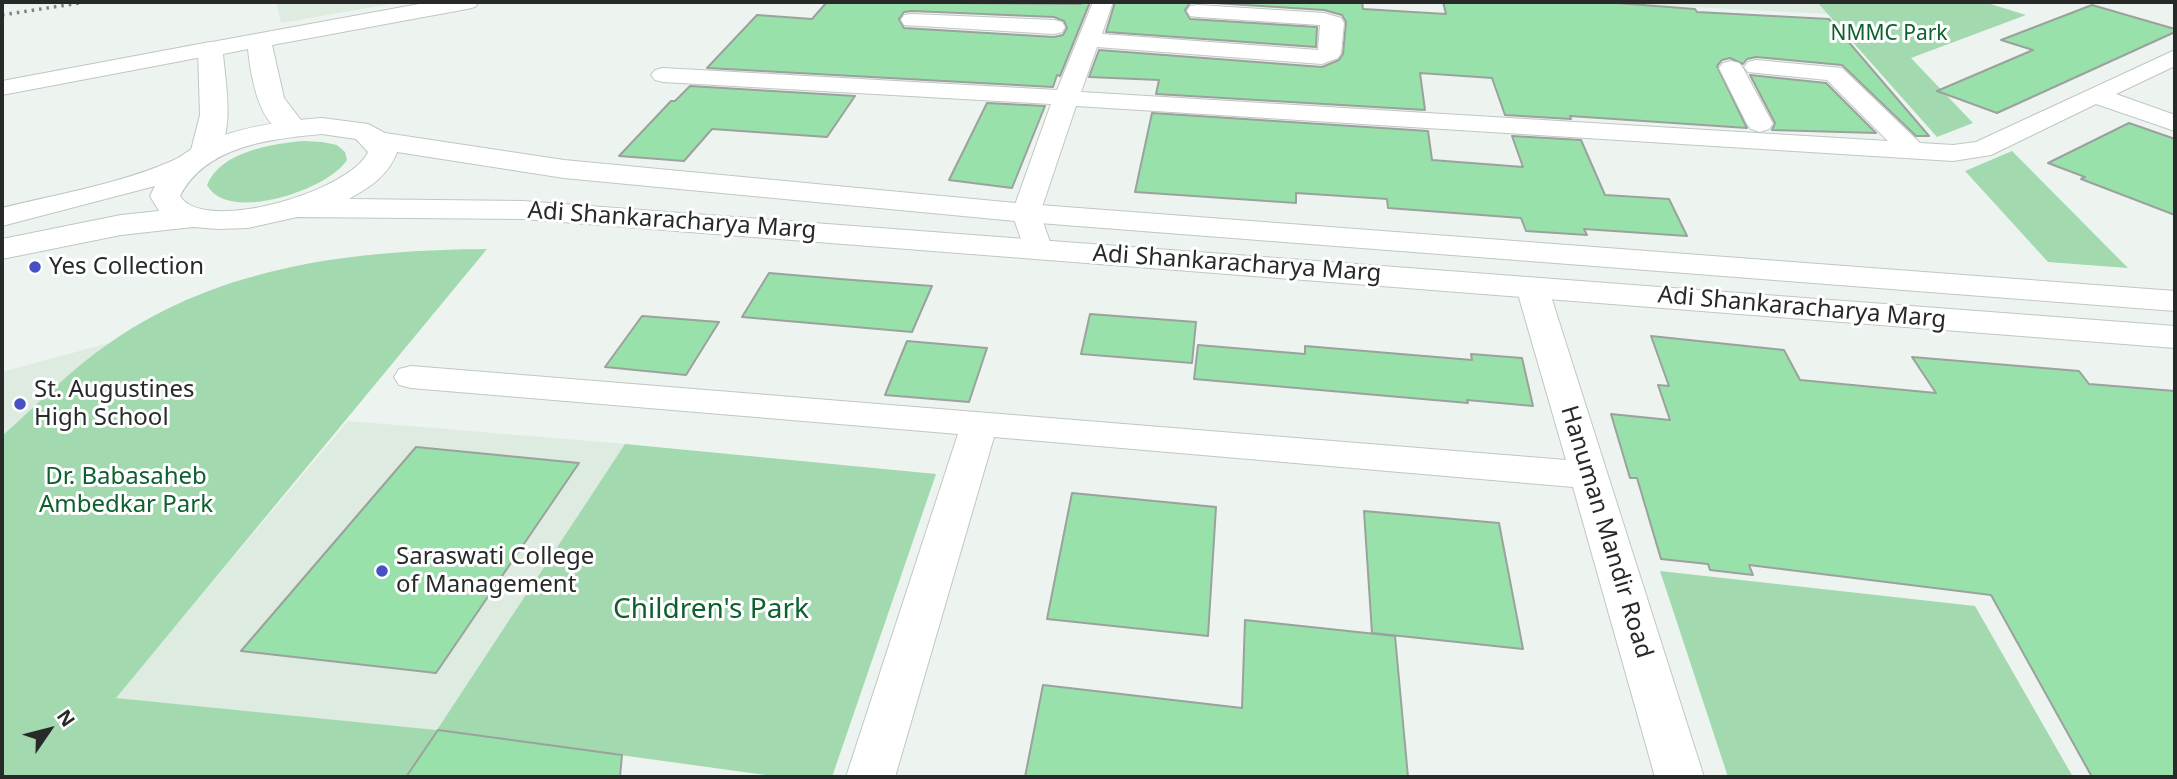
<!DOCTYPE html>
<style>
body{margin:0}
#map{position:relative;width:2177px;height:779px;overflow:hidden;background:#edf4ef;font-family:"Noto Sans",sans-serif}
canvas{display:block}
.frame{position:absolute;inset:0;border:4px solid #272a28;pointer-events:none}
.north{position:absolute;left:14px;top:695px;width:70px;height:70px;-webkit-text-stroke:5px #fff;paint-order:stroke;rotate:55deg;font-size:19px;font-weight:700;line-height:28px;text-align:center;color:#272a28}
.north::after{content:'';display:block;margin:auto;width:24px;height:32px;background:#272a28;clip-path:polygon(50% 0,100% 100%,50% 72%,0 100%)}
</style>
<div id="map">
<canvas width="2177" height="779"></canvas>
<div class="frame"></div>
<div class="north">N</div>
</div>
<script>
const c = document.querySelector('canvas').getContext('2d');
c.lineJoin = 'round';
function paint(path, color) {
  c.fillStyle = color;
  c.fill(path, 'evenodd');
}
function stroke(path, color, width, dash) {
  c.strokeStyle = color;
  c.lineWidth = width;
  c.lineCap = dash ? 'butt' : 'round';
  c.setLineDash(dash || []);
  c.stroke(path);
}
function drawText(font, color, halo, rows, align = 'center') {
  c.font = font + ' "Noto Sans",sans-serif';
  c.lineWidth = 6;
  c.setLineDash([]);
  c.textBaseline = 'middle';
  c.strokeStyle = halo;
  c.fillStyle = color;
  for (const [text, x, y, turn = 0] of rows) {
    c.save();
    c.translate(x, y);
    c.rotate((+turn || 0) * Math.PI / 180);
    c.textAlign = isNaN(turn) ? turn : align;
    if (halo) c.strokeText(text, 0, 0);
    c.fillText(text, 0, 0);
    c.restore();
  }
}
paint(new Path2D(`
 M 276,2 L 402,2 L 281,23 Z
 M 1598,2 L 1817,2 L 1827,14 Z
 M 109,343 L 2,436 L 2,372 Z
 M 348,421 L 625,444 L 438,730 L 115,698 Z`), '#ddebe0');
paint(new Path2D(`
 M 1817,2 L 1984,2 L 2026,15 L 1911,58 L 1973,123 L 1937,137 Z
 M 303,141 L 322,142 L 337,145 L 345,152 L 347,160 C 328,190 227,224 207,185 C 221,151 272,144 303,141 Z
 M 2012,151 L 2128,268 L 2048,262 L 1965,171 Z
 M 487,249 L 116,698 L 437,730 L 625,444 L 936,474 L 832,777 L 780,777 L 438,730 L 406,777 L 2,777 L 2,436 C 37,405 72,368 111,342 C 222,265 356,250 487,249 Z
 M 1660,571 L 1975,606 L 2073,777 L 1728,777 Z`), '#a3d9af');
const building = new Path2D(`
 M 827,2 L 1081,4 L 1081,2 L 1090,2 L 1060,76 L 1057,75 L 1053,87 L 707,68 L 757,15 L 812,19 ZM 912,11 L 1054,17 L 1064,21 L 1067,28 L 1063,35 L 1054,37 L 904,28 L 899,19 L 904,12 Z
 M 1115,2 L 1362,2 L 1363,9 L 1446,14 L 1443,2 L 1604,2 L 1695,9 L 1697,12 L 1829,19 L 1929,136 L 1916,136 L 1842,65 L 1756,57 L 1747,59 L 1743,64 L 1730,58 L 1722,60 L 1717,66 L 1747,128 L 1570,116 L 1571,119 L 1505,115 L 1492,78 L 1420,73 L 1425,110 L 1156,94 L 1159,80 L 1089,77 L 1099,50 L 1322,67 L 1339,60 L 1343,54 L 1346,22 L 1342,15 L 1324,10 L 1198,2 L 1190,3 L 1185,10 L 1190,19 L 1317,27 L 1316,47 L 1106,32 Z
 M 2092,5 L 2175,29 L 2175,32 L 1997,113 L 1937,91 L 2033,50 L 2001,40 Z
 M 1750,75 L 1826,83 L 1876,133 L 1772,130 L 1775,123 Z
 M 690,86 L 855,96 L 827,137 L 712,129 L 684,161 L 619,156 L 671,101 L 675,101 Z
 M 987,103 L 1045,106 L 1012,188 L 949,180 Z
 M 1152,113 L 1428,131 L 1432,160 L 1523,167 L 1512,136 L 1581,140 L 1605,195 L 1669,199 L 1687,236 L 1584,229 L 1587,235 L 1526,231 L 1521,218 L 1388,208 L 1387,199 L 1296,193 L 1296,203 L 1135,192 Z
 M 2129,123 L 2175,139 L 2175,215 L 2081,179 L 2085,177 L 2048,163 Z
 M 769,273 L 840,279 L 932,286 L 912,332 L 742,317 Z
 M 1090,314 L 1196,322 L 1192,363 L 1081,354 Z
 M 642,316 L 719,322 L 686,375 L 605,367 Z
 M 1651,336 L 1784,350 L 1800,380 L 1936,393 L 1912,357 L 2079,371 L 2089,384 L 2175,391 L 2175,777 L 2092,777 L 1991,595 L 1749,565 L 1753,575 L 1710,570 L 1708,564 L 1661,559 L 1637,478 L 1630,478 L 1611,414 L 1670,420 L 1658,385 L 1669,386 Z
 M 907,341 L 987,348 L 969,402 L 885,395 Z
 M 1198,345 L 1305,354 L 1305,346 L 1472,360 L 1471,354 L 1522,358 L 1533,406 L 1467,400 L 1468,403 L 1194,379 Z
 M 416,447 L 579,463 L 436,673 L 241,651 Z
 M 1072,493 L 1216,507 L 1208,636 L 1047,619 Z
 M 1364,511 L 1499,523 L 1523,649 L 1372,633 Z
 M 1245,620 L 1395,636 L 1408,777 L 1025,777 L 1043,685 L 1242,708 Z
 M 438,730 L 622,755 L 620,777 L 406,777 Z`);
paint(building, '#98e1aa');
stroke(building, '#9ba29d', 2);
const minor = new Path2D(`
 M 1093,2 L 1113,2 L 1102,34 L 1318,50 L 1320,25 L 1198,17 L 1190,16 L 1187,11 L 1190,6 L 1198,5 L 1324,13 L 1341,18 L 1344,23 L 1341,53 L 1338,58 L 1322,64 L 1097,47 L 1081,92 L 1888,141 L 1827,80 L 1748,72 L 1744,67 L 1748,62 L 1756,60 L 1842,68 L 1920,143 L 1953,145 L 1976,142 L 2175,50 L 2175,66 L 2116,94 L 2175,115 L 2175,131 L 2096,104 L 1991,155 L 1953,161 L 1076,106 L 1040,213 L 1052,248 L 1048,254 L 1037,257 L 1026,254 L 1012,213 L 1051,104 L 663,82 L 655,80 L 651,75 L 655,70 L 663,68 L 1057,90 Z
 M 912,14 L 1054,20 L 1062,22 L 1065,27 L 1062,32 L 1054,34 L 904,25 L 901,20 L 904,15 Z
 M 210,42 L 218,44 L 221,49 L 218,54 L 2,95 L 2,81 Z
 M 1731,61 L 1739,63 L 1743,68 L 1773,124 L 1769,129 L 1760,132 L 1751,129 L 1747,124 L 1719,68 L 1723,63 Z
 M 1532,278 L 1543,280 L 1548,287 L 1704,777 L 1655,777 L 1573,487 L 994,437 L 895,777 L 846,777 L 958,434 L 411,388 L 399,385 L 394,377 L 399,369 L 411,366 L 1566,460 L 1516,287 L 1521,280 Z`);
const tertiary = new Path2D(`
 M 430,2 L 479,2 L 475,7 L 467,9 L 272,45 L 284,98 L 307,128 L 303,134 C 261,144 251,78 248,49 L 223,54 C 226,87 235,131 215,160 L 205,163 L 195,160 L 190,154 L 200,115 L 198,49 L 201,44 Z`);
const secondary = new Path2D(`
 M 322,118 L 368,124 L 385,133 L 564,160 L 1026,204 L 2175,291 L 2175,311 L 1026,222 L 564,178 L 397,152 C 388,176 370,187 349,199 L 523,201 L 2175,326 L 2175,348 L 523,219 L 297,217 L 248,228 L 218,229 L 193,227 L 121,235 L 2,259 L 2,239 L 121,215 L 159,211 L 150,196 L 155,186 L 2,226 L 2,208 C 58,194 120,184 174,160 C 183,156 191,148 201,144 C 239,127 281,121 322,118 ZM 322,134 L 356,139 L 368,152 C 351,191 204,235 180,196 C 206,145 271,139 322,134 Z`);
stroke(minor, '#c0c7c2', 2);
stroke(tertiary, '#c0c7c2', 2);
stroke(secondary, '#c0c7c2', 2);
paint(minor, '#fff');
paint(tertiary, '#fff');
paint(secondary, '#fff');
stroke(new Path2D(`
 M 2,15 L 86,2`), '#7f8481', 3.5, [2.5, 5]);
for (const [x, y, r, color] of [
 [35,267,7,"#4651c5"],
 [20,404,7,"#4651c5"],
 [382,571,7,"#4651c5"]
]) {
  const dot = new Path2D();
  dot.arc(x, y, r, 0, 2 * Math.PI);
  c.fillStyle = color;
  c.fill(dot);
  stroke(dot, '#fff', 2.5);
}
drawText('21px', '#0e602f', '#fff', [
 ["NMMC Park",1889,34]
]);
drawText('24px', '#272a28', '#fff', [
 ["Adi Shankaracharya Marg",672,221,4],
 ["Adi Shankaracharya Marg",1237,264,4],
 ["Adi Shankaracharya Marg",1802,308,5],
 ["Hanuman Mandir Road",1606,532,73]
]);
drawText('24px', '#272a28', '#fff', [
 ["Yes Collection",49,267],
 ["St. Augustines",34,390],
 ["High School",34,418],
 ["Saraswati College",396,557],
 ["of Management",396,585]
], 'left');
drawText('24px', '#0e602f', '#fff', [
 ["Dr. Babasaheb",126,477],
 ["Ambedkar Park",126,505]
]);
drawText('28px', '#0e602f', '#fff', [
 ["Children's Park",711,610]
]);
</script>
